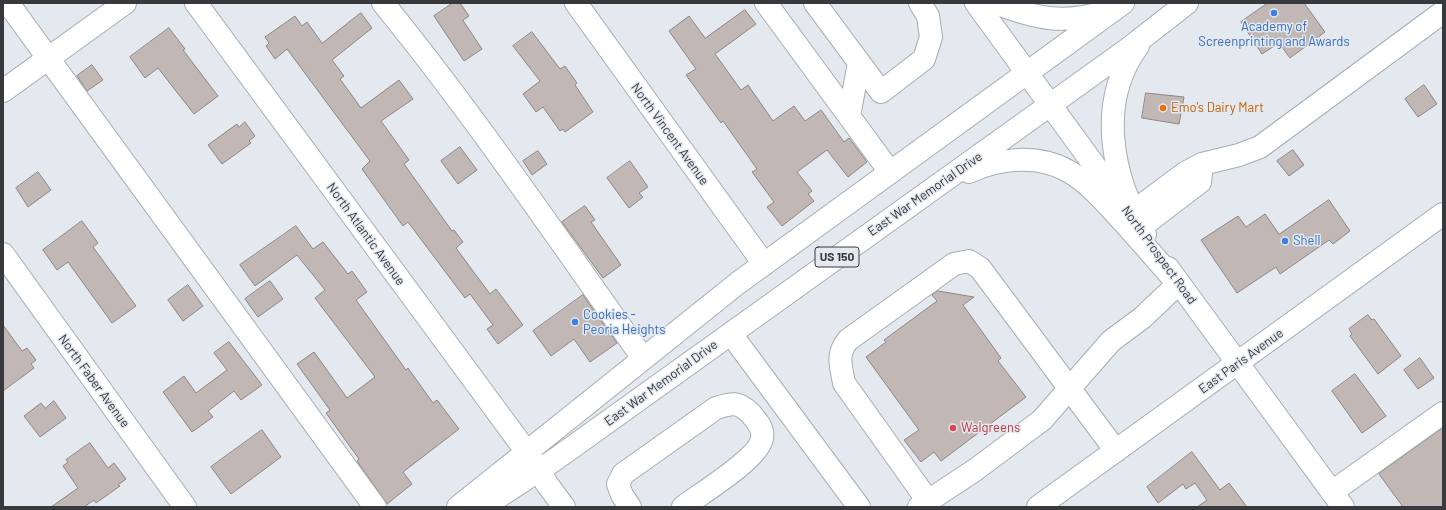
<!DOCTYPE html>
<style>
body{margin:0}
#map{position:relative;width:1446px;height:510px;overflow:hidden;background:#e3e9ef;font-family:Barlow,sans-serif}
canvas{display:block}
.frame{position:absolute;inset:0;border:4px solid #37393c;pointer-events:none}
</style>
<div id="map">
<canvas width="1446" height="510"></canvas>
<div class="frame"></div>
</div>
<script>
const c = document.querySelector('canvas').getContext('2d');
c.lineJoin = 'round';
function paint(path, color) {
  c.fillStyle = color;
  c.fill(path, 'evenodd');
}
function stroke(path, color, width, dash) {
  c.strokeStyle = color;
  c.lineWidth = width;
  c.lineCap = dash ? 'butt' : 'round';
  c.setLineDash(dash || []);
  c.stroke(path);
}
function drawText(font, color, halo, rows, align = 'center') {
  c.font = font + ' Barlow,sans-serif';
  c.lineWidth = 3;
  c.setLineDash([]);
  c.textBaseline = 'middle';
  c.strokeStyle = halo;
  c.fillStyle = color;
  for (const [text, x, y, turn = 0] of rows) {
    c.save();
    c.translate(x, y);
    c.rotate((+turn || 0) * Math.PI / 180);
    c.textAlign = isNaN(turn) ? turn : align;
    if (halo) c.strokeText(text, 0, 0);
    c.fillText(text, 0, 0);
    c.restore();
  }
}
const building = new Path2D(`
 M 453,3 L 460,3 L 469,16 L 463,20 L 464,22 L 482,49 L 464,61 L 434,16 Z
 M 1268,3 L 1304,3 L 1325,32 L 1290,58 L 1279,43 L 1262,54 L 1241,22 Z
 M 745,10 L 756,24 L 715,54 L 741,90 L 748,85 L 773,121 L 794,106 L 805,121 L 821,110 L 844,142 L 849,138 L 867,162 L 848,177 L 827,150 L 797,172 L 812,191 L 808,194 L 814,201 L 782,226 L 767,207 L 774,202 L 752,172 L 757,169 L 723,121 L 721,123 L 686,75 L 696,69 L 669,31 L 689,16 L 705,38 Z
 M 361,13 L 372,28 L 332,60 L 344,76 L 340,79 L 361,108 L 399,80 L 413,99 L 381,121 L 409,160 L 404,164 L 452,231 L 454,230 L 463,242 L 456,248 L 490,294 L 496,289 L 523,325 L 498,344 L 487,329 L 493,325 L 470,294 L 465,298 L 408,222 L 403,226 L 362,169 L 370,161 L 287,49 L 275,59 L 266,46 L 269,43 L 265,37 L 295,16 L 302,26 L 307,22 L 322,43 Z
 M 169,28 L 185,49 L 183,50 L 218,96 L 194,114 L 158,68 L 145,78 L 130,57 Z
 M 532,32 L 560,69 L 565,66 L 577,83 L 575,85 L 593,112 L 565,132 L 563,129 L 560,131 L 543,107 L 536,112 L 523,94 L 540,81 L 513,46 Z
 M 92,65 L 103,80 L 87,91 L 77,76 Z
 M 1424,85 L 1437,104 L 1418,117 L 1405,99 Z
 M 1146,93 L 1184,97 L 1179,124 L 1142,118 Z
 M 245,122 L 255,136 L 249,141 L 251,143 L 222,164 L 208,145 L 237,124 L 239,127 Z
 M 460,147 L 477,170 L 458,184 L 441,161 Z
 M 1293,150 L 1304,165 L 1289,176 L 1277,161 Z
 M 538,151 L 547,164 L 532,175 L 523,161 Z
 M 630,161 L 648,187 L 639,193 L 643,197 L 629,208 L 607,178 Z
 M 38,172 L 51,190 L 28,207 L 16,188 Z
 M 1329,200 L 1350,231 L 1333,244 L 1329,240 L 1280,274 L 1276,267 L 1237,293 L 1201,240 L 1238,216 L 1246,227 L 1265,214 L 1279,234 Z
 M 585,206 L 595,220 L 591,222 L 621,265 L 603,278 L 562,222 Z
 M 82,221 L 98,243 L 93,247 L 136,306 L 112,323 L 68,262 L 57,270 L 43,250 Z
 M 296,226 L 313,249 L 323,242 L 348,274 L 352,271 L 367,292 L 356,300 L 406,370 L 408,368 L 433,403 L 437,400 L 459,429 L 403,472 L 412,484 L 387,504 L 357,461 L 359,459 L 326,413 L 330,410 L 297,364 L 314,352 L 347,398 L 375,377 L 315,298 L 325,290 L 297,255 L 255,286 L 240,265 Z
 M 270,281 L 283,299 L 258,317 L 245,299 Z
 M 188,285 L 203,306 L 183,321 L 168,300 Z
 M 938,291 L 974,297 L 963,305 L 1001,358 L 998,361 L 1026,397 L 941,461 L 934,452 L 921,462 L 904,440 L 919,430 L 866,357 L 886,342 L 884,340 L 937,301 L 932,295 Z
 M 583,295 L 617,343 L 590,362 L 574,339 L 551,356 L 533,331 Z
 M 1368,315 L 1372,320 L 1374,319 L 1401,356 L 1378,374 L 1350,336 L 1352,334 L 1349,329 Z
 M 3,325 L 22,351 L 27,348 L 36,360 L 31,364 L 34,368 L 3,391 Z
 M 229,342 L 262,385 L 241,400 L 234,391 L 208,411 L 213,417 L 192,432 L 163,392 L 184,376 L 196,393 L 227,370 L 214,353 Z
 M 1420,358 L 1434,378 L 1418,389 L 1404,370 Z
 M 1355,374 L 1386,416 L 1362,433 L 1332,391 Z
 M 54,401 L 66,418 L 40,437 L 24,416 L 41,403 L 45,408 Z
 M 1443,428 L 1443,507 L 1403,507 L 1379,474 Z
 M 262,430 L 281,457 L 231,494 L 211,467 Z
 M 90,443 L 108,468 L 114,463 L 126,479 L 118,485 L 120,486 L 96,503 L 94,500 L 84,507 L 51,507 L 78,488 L 63,466 L 68,462 L 66,460 Z
 M 1192,452 L 1220,490 L 1229,483 L 1247,507 L 1197,507 L 1207,500 L 1195,483 L 1186,489 L 1183,484 L 1158,503 L 1147,487 Z`);
paint(building, '#c1b8b6');
stroke(building, '#8d8582', 1);
const minor = new Path2D(`
 M 8,3 L 375,507
 M 196,3 L 526,451 L 547,484 L 564,507
 M 383,3 C 475,116 558,239 643,358
 M 576,3 L 764,264
 M 766,3 L 890,172
 M 815,3 L 881,92 L 924,59 L 931,37 L 928,16 L 920,3
 M 3,91 L 125,3
 M 849,116 L 859,63
 M 1130,214 L 1185,173 L 1202,164 L 1239,155 L 1260,147 L 1443,12
 M 1141,227 L 1200,182 L 1202,164
 M 3,254 L 185,507
 M 731,334 L 859,507
 M 1332,492 L 1443,413
 M 928,501 L 844,383 C 841,365 836,355 848,340 L 954,264 L 969,261 L 980,268 L 1116,451
 M 630,507 L 622,495 L 618,484 L 623,474 L 716,408 C 732,403 738,401 751,414 C 757,421 764,429 762,438 C 760,458 700,494 683,507
 M 919,507 L 975,470 L 1042,420 L 1111,341 L 1142,318 L 1178,284
 M 1038,507 L 1443,214`);
const major = new Path2D(`
 M 976,3 L 1132,217
 M 1168,268 L 1343,507`);
const highway = new Path2D(`
 M 995,3 C 1035,18 1062,25 1104,12
 M 1138,46 C 1096,103 1112,177 1145,234
 M 969,172 C 999,158 1038,154 1068,171 C 1088,182 1103,200 1118,216 C 1138,238 1158,261 1178,284
 M 458,507 L 738,283 L 1123,3
 M 483,507 L 553,461 L 1128,49 L 1187,3`);
stroke(minor, '#a7acb2', 24);
stroke(major, '#a7acb2', 24);
stroke(highway, '#a7acb2', 24);
stroke(minor, '#fff', 22);
stroke(major, '#fff', 22);
stroke(highway, '#fff', 22);
for (const [x, y, r, color] of [
 [1274,13,4,"#3f7fe0"],
 [1163,108,4,"#e8710a"],
 [1285,241,4,"#3f7fe0"],
 [575,322,4,"#3f7fe0"],
 [953,428,4,"#e0444e"]
]) {
  const dot = new Path2D();
  dot.arc(x, y, r, 0, 2 * Math.PI);
  c.fillStyle = color;
  c.fill(dot);
  stroke(dot, '#e3e9ef', 1.5);
}
for (const [x, y, w] of [
 [837,257,44]
]) {
  const box = new Path2D();
  box.roundRect(x - w / 2, y - 10, w, 20, 3);
  c.fillStyle = '#e3e9ef';
  c.fill(box);
  stroke(box, '#37393c', 1);
}
drawText('bold 12px', '#37393c', null, [
 ["US 150",837,257]
]);
drawText('13px', '#366cbe', '#e3e9ef', [
 ["Academy of",1274,27,"center"],
 ["Screenprinting and Awards",1274,42,"center"],
 ["Shell",1293,241],
 ["Cookies -",583,315],
 ["Peoria Heights",583,330]
], 'left');
drawText('13px', '#c56008', '#e3e9ef', [
 ["Emo's Dairy Mart",1171,108]
], 'left');
drawText('13px', '#37393c', '#e3e9ef', [
 ["North Vincent Avenue",670,134,54],
 ["East War Memorial Drive",925,194,-35],
 ["North Atlantic Avenue",366,234,54],
 ["North Prospect Road",1159,255,54],
 ["East Paris Avenue",1241,361,-36],
 ["North Faber Avenue",94,381,54],
 ["East War Memorial Drive",661,383,-36]
]);
drawText('13px', '#be3a42', '#e3e9ef', [
 ["Walgreens",961,428]
], 'left');
</script>
